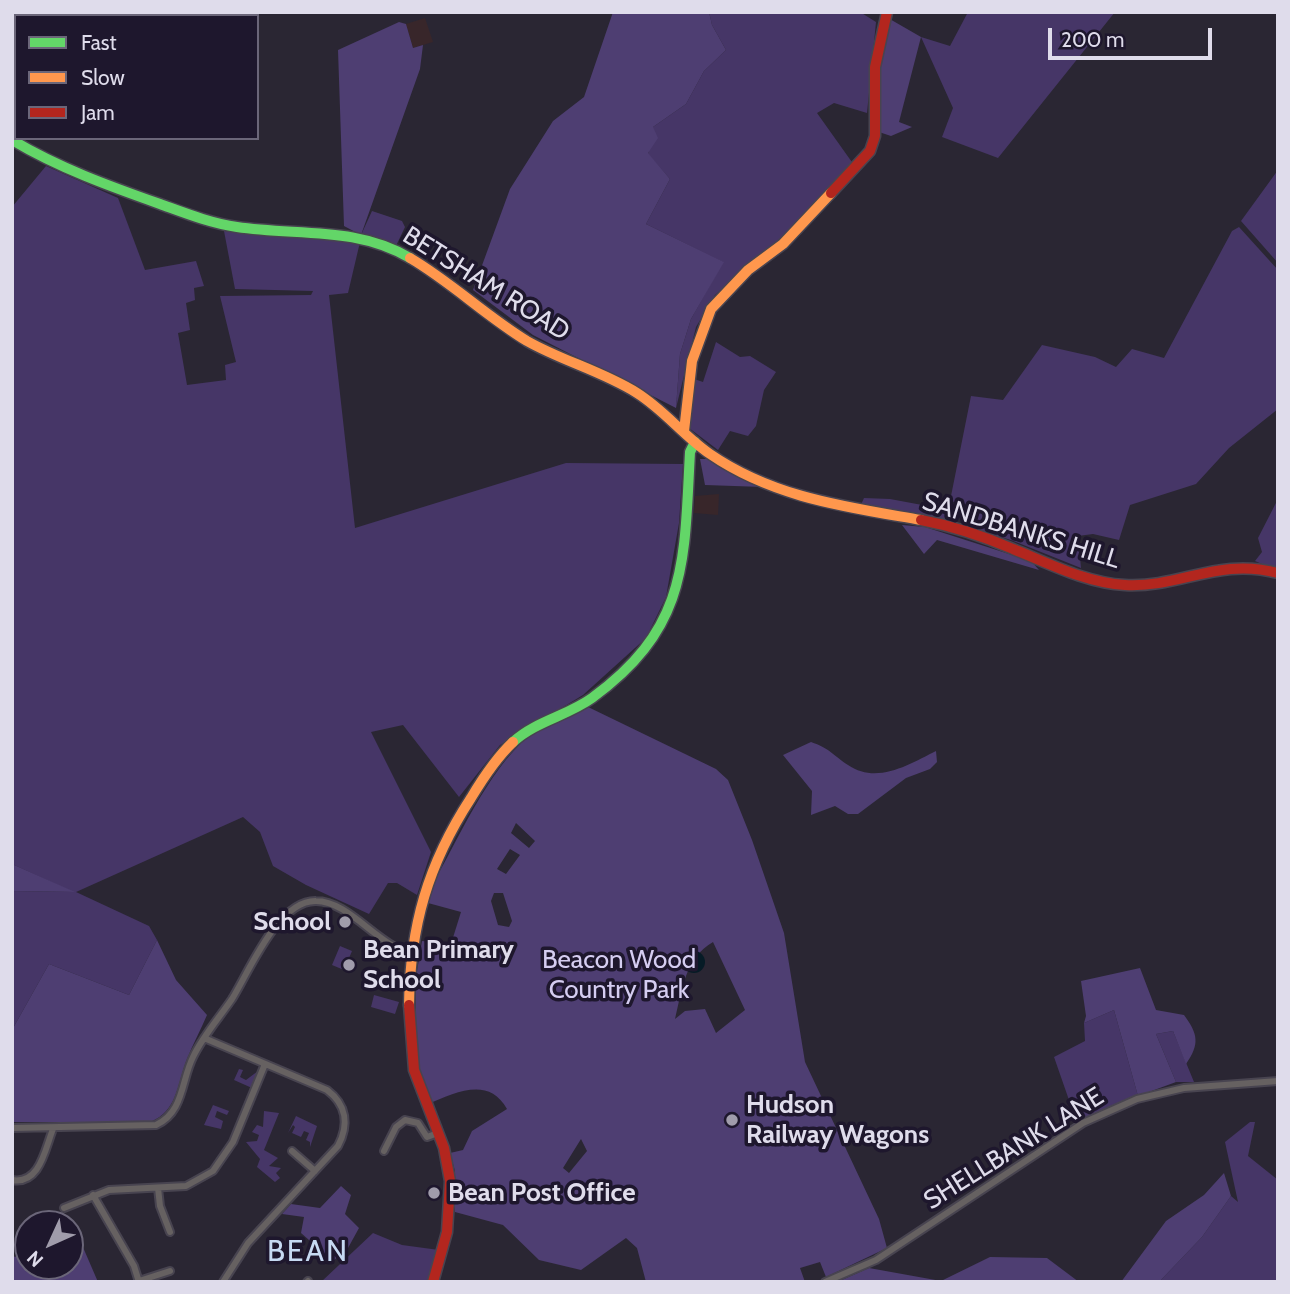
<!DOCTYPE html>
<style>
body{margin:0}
#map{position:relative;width:1290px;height:1294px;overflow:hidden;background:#2a2633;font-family:Cabin,sans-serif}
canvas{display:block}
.frame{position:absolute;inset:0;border:14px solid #dfdceb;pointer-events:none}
.legend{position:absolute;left:14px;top:14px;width:245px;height:126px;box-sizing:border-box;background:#1e172d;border:2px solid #6b6679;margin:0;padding:9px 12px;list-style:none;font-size:21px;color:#dfdceb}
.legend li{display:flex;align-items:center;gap:14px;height:35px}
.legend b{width:35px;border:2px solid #6b6679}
.north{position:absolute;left:14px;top:1210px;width:70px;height:70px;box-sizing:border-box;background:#1e172d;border:2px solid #6b6679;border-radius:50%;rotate:225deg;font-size:19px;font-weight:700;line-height:28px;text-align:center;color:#dfdceb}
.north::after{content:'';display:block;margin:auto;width:24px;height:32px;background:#a09cab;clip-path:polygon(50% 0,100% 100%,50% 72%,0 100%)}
.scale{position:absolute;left:1048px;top:28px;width:164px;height:32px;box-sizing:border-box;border:4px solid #dfdceb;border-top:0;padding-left:9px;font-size:21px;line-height:24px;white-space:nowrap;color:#dfdceb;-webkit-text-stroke:5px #1e172d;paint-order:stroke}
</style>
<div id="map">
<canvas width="1290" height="1294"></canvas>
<div class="frame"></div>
<ul class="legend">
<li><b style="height:9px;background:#63d668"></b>Fast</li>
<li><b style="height:9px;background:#ff974d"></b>Slow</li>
<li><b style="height:9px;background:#b3261e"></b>Jam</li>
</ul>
<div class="north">N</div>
<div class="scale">200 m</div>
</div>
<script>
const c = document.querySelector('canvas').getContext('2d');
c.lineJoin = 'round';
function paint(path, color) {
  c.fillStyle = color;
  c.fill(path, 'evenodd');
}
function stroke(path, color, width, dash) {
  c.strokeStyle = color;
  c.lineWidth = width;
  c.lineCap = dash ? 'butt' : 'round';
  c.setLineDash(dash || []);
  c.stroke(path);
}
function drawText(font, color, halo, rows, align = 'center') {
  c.font = font + ' Cabin,sans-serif';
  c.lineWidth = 7;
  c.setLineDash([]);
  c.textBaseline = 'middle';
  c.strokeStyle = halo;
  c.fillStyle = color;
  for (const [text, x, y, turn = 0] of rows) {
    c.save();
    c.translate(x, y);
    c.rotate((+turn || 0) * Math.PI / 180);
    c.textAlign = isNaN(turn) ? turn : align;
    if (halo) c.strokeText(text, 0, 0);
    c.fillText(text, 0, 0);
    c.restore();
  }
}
paint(new Path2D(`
 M 425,18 L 433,42 L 413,48 L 406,24 Z
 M 719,494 L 718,515 L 694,513 L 695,496 Z`), '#38262a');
paint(new Path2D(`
 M 709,12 L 860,12 L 876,22 L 867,113 L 834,103 L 817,113 L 854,165 L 797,224 L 715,295 L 696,327 L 676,408 L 680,354 L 691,319 L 723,262 L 646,224 L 670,179 L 648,154 L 653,127 L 686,104 L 704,71 L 726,50 L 712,25 Z
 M 968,12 L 1115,12 L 998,158 L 942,137 L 953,108 L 921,37 L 950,46 Z
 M 46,166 L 118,198 L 145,270 L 196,261 L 204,286 L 194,288 L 195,300 L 186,303 L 190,330 L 178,333 L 187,385 L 226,380 L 225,365 L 236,362 L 220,296 L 311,295 L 313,291 L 235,289 L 224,231 L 360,242 L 348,293 L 329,295 L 355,528 L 566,463 L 683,464 L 679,523 L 666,597 L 646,638 L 583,695 L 500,745 L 459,797 L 403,725 L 371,732 L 431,852 L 417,895 L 397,883 L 388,883 L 369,914 L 306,885 L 273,866 L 260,832 L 243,817 L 76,892 L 149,926 L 157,940 L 129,995 L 49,964 L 12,1030 L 12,891 L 73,892 L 12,864 L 12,207 Z
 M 1278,170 L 1278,263 L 1241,221 Z
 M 372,211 L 402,221 L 405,227 L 395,248 L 361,235 Z
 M 1239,227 L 1278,270 L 1278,409 L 1229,448 L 1196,484 L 1130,505 L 1119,540 L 1093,534 L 1078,536 L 1081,568 L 1011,540 L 973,529 L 981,508 L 950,501 L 971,396 L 1003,400 L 1042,345 L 1095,357 L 1116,367 L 1132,349 L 1164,358 L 1232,231 Z
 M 716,342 L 740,357 L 750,356 L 776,372 L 764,390 L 756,426 L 748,436 L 730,431 L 718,450 L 689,428 L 691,378 L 703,382 Z
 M 864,498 L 890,499 L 949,510 L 946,521 L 859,509 Z
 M 1278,499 L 1278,571 L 1255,561 L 1262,552 L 1258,538 Z
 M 340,946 L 352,951 L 344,970 L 332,965 Z
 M 374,995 L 399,1002 L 395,1014 L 371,1007 Z
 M 1114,1010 L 1138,1096 L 1077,1123 L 1054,1057 L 1085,1041 L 1084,1023 Z
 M 1173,1031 L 1194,1082 L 1176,1082 L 1156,1034 Z
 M 239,1069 L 243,1070 L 240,1077 L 246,1080 L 258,1071 L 252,1088 L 234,1080 Z
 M 213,1105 L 229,1111 L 227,1115 L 217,1111 L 215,1117 L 223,1121 L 221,1129 L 204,1125 Z
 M 264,1111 L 279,1113 L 264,1150 L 278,1158 L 269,1166 L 281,1168 L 276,1173 L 280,1178 L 275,1182 L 257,1167 L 260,1159 L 246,1142 L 257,1141 L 259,1135 L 252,1132 L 257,1125 L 263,1127 Z
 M 296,1116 L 317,1126 L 310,1147 L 310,1142 L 306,1140 L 309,1133 L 304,1131 L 301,1137 L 292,1133 L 295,1127 L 293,1125 L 288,1133 Z
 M 1250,1122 L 1255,1122 L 1248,1156 L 1278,1180 L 1278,1282 L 1159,1282 L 1202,1237 L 1231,1196 L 1238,1202 L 1225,1142 Z
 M 373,1233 L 402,1245 L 439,1250 L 428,1282 L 321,1282 Z`), '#463667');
paint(new Path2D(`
 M 613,12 L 709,12 L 712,25 L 726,50 L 704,71 L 686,104 L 653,127 L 658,138 L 648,153 L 670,179 L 646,224 L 724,262 L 691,319 L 680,354 L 676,408 L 533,335 L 473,290 L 510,189 L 553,121 L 584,97 Z
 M 888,18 L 921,37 L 899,122 L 912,127 L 891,136 L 879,132 L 877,79 Z
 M 399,22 L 406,24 L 413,48 L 423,45 L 420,69 L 361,235 L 344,226 L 338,50 Z
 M 700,459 L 714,459 L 763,487 L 705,485 Z
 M 902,525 L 925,527 L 1031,561 L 1039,570 L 937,540 L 924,554 Z
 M 586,706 L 716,769 L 728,780 L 752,840 L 784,933 L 805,1062 L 879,1219 L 887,1248 L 826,1277 L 820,1262 L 800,1268 L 805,1282 L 646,1282 L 637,1248 L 626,1238 L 581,1270 L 539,1260 L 503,1225 L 455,1212 L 455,1171 L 450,1153 L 463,1150 L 472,1131 L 507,1109 C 489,1076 456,1092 428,1104 L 415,1054 L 416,977 L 422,941 L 451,944 L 461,912 L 428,903 L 430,889 C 457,842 487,771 529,736 C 545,723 568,715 586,706 ZM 516,823 L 535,841 L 529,848 L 511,833 ZM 510,849 L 520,855 L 506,874 L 497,869 ZM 494,893 L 503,893 L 512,921 L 509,927 L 498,925 L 491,901 ZM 713,942 L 745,1010 L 716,1033 L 705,1009 L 685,1011 L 675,1019 C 682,990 685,958 713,942 ZM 581,1139 L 587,1151 L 569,1173 L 563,1168 Z
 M 811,742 C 829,748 833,755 848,765 C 877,785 910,764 936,751 L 937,762 L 930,769 L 906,778 L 858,814 L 848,814 L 835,806 L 811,815 L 812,791 L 783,755 Z
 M 12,864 L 75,892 L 12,891 Z
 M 157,940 L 176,980 L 207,1015 C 201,1029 193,1044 187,1059 C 177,1084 178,1111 150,1122 L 12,1122 L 12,1030 L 49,964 L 129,995 Z
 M 1140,968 L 1156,1010 L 1184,1015 C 1198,1034 1200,1044 1186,1064 L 1173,1031 L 1156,1034 L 1176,1082 L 1138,1096 L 1114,1010 L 1084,1023 L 1086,1016 L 1081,981 Z
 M 1224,1173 L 1231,1196 L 1202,1237 L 1159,1282 L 1121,1282 L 1166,1221 L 1204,1195 Z
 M 341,1186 L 351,1195 L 345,1214 L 359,1228 L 348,1248 L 333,1261 L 301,1233 L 304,1217 L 282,1214 L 291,1204 L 320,1208 Z
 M 82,1245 L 98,1282 L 12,1282 L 12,1257 L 28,1255 L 28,1266 L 70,1266 L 70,1248 Z
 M 990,1257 L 1047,1258 L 1079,1282 L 837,1282 L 869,1268 L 941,1281 Z`), '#4e3e72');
paint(new Path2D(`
 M683 962a11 11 0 1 1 22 0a11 11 0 1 1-22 0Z`), '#061b26');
const street = new Path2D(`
 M 204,1038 L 327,1090 C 347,1105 349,1125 338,1146 L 248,1243 L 223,1282
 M 12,1128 L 156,1125 C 184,1112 181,1081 193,1057 C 203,1036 219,1018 232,999 C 249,972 278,900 316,901 C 350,901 379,948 414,954
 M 292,1151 L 315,1171
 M 384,1151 L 396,1127 L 405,1120 L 418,1123 L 427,1137 L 438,1133
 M 12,1180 C 40,1185 45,1149 53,1129
 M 158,1188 L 160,1206 L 170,1232
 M 93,1195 L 134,1266 L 139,1282
 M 64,1208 L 109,1190 L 186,1186 L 213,1171 L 233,1142 L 265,1064
 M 139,1281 L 170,1271
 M 307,1282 L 308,1281
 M 825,1282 L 876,1260 L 1083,1123 L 1137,1099 L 1184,1088 L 1278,1081`);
const fast = new Path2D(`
 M 12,140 C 59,168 109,186 160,204 C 185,213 210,223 237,227 C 297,236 356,226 410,258
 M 513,742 C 536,721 567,716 592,698 C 689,627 684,561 690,452 L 695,442`);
const slow = new Path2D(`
 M 410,258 C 451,282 486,316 527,341 C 562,361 602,371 637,393 C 664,410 684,436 710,454 C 774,498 847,507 921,520
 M 684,431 L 692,361 L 711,309 L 748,270 L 783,244 L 831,193
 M 409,1005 C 410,926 428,864 471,798 C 483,778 496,758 513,742`);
const jam = new Path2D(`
 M 831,193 L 870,151 L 875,136 L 875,67 L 887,12
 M 921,520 C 953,526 983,536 1013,549 C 1048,563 1086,583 1125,585 C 1181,588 1218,557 1278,573
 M 409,1005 L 414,1070 L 444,1148 L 450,1181 L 447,1232 L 433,1282`);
stroke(street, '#484450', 10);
stroke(fast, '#484450', 13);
stroke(slow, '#484450', 13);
stroke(jam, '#484450', 13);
stroke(street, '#666161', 6);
stroke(fast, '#63d668', 10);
stroke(slow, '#ff974d', 10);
stroke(jam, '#b3261e', 10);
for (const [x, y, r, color] of [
 [345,922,7,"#a09cab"],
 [349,965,7,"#a09cab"],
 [732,1120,7,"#a09cab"],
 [434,1193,7,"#a09cab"]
]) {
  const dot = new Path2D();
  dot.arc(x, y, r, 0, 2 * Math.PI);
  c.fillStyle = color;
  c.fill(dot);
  stroke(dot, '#1e172d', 2.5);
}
drawText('26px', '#dfdceb', '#1e172d', [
 ["BETSHAM ROAD",486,284,32],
 ["SANDBANKS HILL",1021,531,17],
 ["SHELLBANK LANE",1014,1149,-32]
]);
drawText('bold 26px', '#dfdceb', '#1e172d', [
 ["School",331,922,"right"],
 ["Bean Primary",363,950],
 ["School",363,980],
 ["Hudson",746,1105],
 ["Railway Wagons",746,1135],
 ["Bean Post Office",448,1193]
], 'left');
drawText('26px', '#d5cdf1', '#1e172d', [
 ["Beacon Wood",619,960],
 ["Country Park",619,990]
]);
c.letterSpacing = '2px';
drawText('30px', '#c6daf2', '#1e172d', [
 ["BEAN",308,1252]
]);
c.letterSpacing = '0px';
</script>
